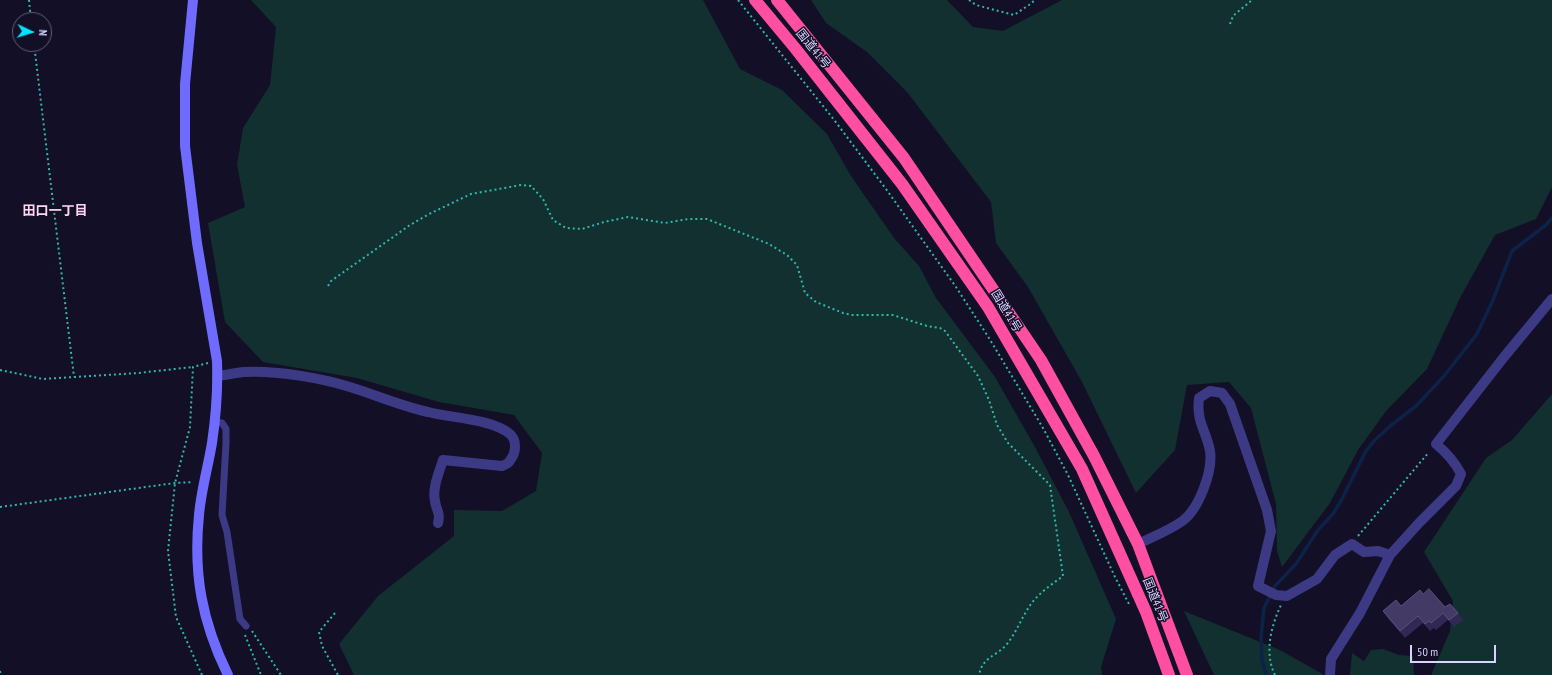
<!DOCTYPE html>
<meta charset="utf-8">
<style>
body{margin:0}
#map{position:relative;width:1552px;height:675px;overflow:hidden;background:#130f26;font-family:"PT Sans Narrow",sans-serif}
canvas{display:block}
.north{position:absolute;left:12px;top:12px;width:40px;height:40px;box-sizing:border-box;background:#130f26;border:1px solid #625e7d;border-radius:50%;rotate:94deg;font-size:11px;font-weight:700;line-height:16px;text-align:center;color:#d9d4ff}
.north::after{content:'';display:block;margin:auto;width:14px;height:18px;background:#00e5ff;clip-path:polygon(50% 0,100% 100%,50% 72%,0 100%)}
.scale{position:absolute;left:1410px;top:645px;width:86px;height:18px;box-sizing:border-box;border:2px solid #d9d4ff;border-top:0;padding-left:5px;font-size:12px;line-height:14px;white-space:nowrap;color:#d9d4ff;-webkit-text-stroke:3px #130f26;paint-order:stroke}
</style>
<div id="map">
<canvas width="1552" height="675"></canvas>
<div class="north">N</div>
<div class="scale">50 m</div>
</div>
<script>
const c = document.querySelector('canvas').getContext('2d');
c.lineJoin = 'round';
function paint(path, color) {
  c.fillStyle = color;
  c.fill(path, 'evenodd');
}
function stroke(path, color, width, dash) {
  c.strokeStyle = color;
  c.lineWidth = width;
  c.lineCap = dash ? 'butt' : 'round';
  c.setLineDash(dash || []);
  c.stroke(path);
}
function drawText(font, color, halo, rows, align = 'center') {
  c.font = font + ' "PT Sans Narrow","Noto Sans JP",sans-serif';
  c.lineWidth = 3;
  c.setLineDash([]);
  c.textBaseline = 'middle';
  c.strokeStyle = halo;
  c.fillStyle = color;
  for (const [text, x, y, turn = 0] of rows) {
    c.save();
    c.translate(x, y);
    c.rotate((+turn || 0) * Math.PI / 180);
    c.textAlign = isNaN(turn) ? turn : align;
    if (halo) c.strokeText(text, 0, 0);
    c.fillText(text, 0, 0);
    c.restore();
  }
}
paint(new Path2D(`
 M 251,0 L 703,0 L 740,69 L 782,90 L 827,134 L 851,176 L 894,238 L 919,266 L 936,298 L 995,377 L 1035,447 L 1069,512 L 1116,619 L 1101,667 L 1102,675 L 354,675 L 339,644 L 378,596 L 454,536 L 454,510 L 502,511 L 536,491 L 542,453 L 514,415 L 439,402 L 357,378 L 263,362 L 225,322 L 208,223 L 245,207 L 237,165 L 243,128 L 270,85 L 276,27 Z
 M 811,0 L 947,0 L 973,27 L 1003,31 L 1062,0 L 1552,0 L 1552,187 L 1536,219 L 1495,235 L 1460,298 L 1427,369 L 1386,411 L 1358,450 L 1330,503 L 1282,567 L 1277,551 L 1276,504 L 1251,408 L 1229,382 L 1187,385 L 1175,450 L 1136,493 L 1082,382 L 1028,287 L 996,243 L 991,202 L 907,92 L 867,52 L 826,23 Z
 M 1552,394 L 1552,675 L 1431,675 L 1450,631 L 1453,601 L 1424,552 L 1486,458 L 1512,440 Z
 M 1184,611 L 1280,650 L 1324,675 L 1214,675 Z
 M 1383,649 L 1399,655 L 1413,656 L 1414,675 L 1350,675 L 1352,653 L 1364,661 L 1371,650 Z`), '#12302f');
stroke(new Path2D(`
 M 1266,675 L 1262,661 L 1261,637 L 1264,608 L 1275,586 L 1296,564 L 1318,530 L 1333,514 L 1342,499 L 1366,451 L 1374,441 L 1389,427 L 1416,406 L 1444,376 L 1477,334 L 1493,300 L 1512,251 L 1546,225 L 1552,218`), '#0c2248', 3.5);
stroke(new Path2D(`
 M 29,0 L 31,20
 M 738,0 L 835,121 L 886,189 L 956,287 L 989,338 L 1043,428 L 1068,475 L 1115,577 L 1129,604
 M 969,0 L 976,5 L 1014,15 L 1029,5 L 1035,0
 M 1230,24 L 1233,16 L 1252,0
 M 34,44 L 74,377
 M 328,286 L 331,281 L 410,225 L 429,214 L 471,194 L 521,185 L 531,186 L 543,199 L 553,220 L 566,228 L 582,229 L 604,222 L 628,217 L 665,223 L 688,219 L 707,219 L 769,244 L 787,255 L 797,265 L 805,293 L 816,302 L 843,313 L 852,315 L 893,315 L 927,326 L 940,328 L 945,331 L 978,376 L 989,400 L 997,425 L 1008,443 L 1050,485 L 1063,576 C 1051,585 1037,594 1029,607 C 1021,619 1016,633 1007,644 C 996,657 983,656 979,675
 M 0,370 L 43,379 L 138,373 L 193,367
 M 0,507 L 175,483 L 193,482
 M 1358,536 L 1429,452
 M 335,613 L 319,632 L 322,646 L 338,675
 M 252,631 L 281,675
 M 245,635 L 261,675
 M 0,671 L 1,675
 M 202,675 L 176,617 L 168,551 L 175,483 L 190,427 L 193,367 L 208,363
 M 1275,675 C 1264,653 1271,626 1281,605`), '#2fb8b0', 2, [2, 3]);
stroke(new Path2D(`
 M 215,422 L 222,423 L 226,429 L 226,443 L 222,515 L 227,532 L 240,619 L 246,626`), '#3d3a85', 7);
stroke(new Path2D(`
 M 217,376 C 226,375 235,373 244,372 C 275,370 321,378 350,387 C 376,395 401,406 428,412 C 451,418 492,419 510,434 C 517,440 516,452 511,459 C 509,463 507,464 502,466 L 443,460 C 439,473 432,488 435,501 C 436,511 441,512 438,523
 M 1138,544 C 1152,537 1168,531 1181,522 C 1199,510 1213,471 1210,451 C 1206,430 1196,422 1199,398 L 1210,391 L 1222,393 L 1230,404 L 1267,510 L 1271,531 L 1258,586 L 1276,595 L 1287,596 L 1317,579 L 1335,555 L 1352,544 L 1364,552 L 1378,551 L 1390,555
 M 1330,675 L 1331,659 L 1360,613 L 1390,555 L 1419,523 L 1456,486 L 1461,474 C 1455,462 1447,453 1436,444 L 1504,357 L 1552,299`), '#3d3a85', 10);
stroke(new Path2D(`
 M 193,0 L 185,84 L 185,146 L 197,243 L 217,361 C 218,389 216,416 212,443 C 208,467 201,491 199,515 C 193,574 202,622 228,675`), '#6f6bff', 10);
stroke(new Path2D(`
 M 755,0 L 795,48 L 902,184 L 988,307 L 1082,469 L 1146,612 L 1169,675
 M 777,0 L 904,158 L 1041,360 L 1094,456 L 1138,544 L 1187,675`), '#ff4fa3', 12);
paint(new Path2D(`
 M 1423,594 L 1445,607 L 1458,613 L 1463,620 L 1454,627 L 1448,620 L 1436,630 L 1434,628 L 1430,631 L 1423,623 L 1405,638 L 1388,618 L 1383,611 L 1401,606 Z`), '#312854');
const building = new Path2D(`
 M 1429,589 L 1445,607 L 1450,604 L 1458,613 L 1449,620 L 1443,613 L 1431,623 L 1429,621 L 1425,624 L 1418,616 L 1400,631 L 1383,611 L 1396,600 L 1401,606 L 1420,590 L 1423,594 Z`);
paint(building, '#433a66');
stroke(building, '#5a527e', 1);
drawText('12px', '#d9d4ff', '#130f26', [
 ["国道41号",813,49,51],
 ["国道41号",1006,311,59],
 ["国道41号",1155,600,68]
]);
drawText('bold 13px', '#ffd6f0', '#130f26', [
 ["田口一丁目",55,211]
]);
</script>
